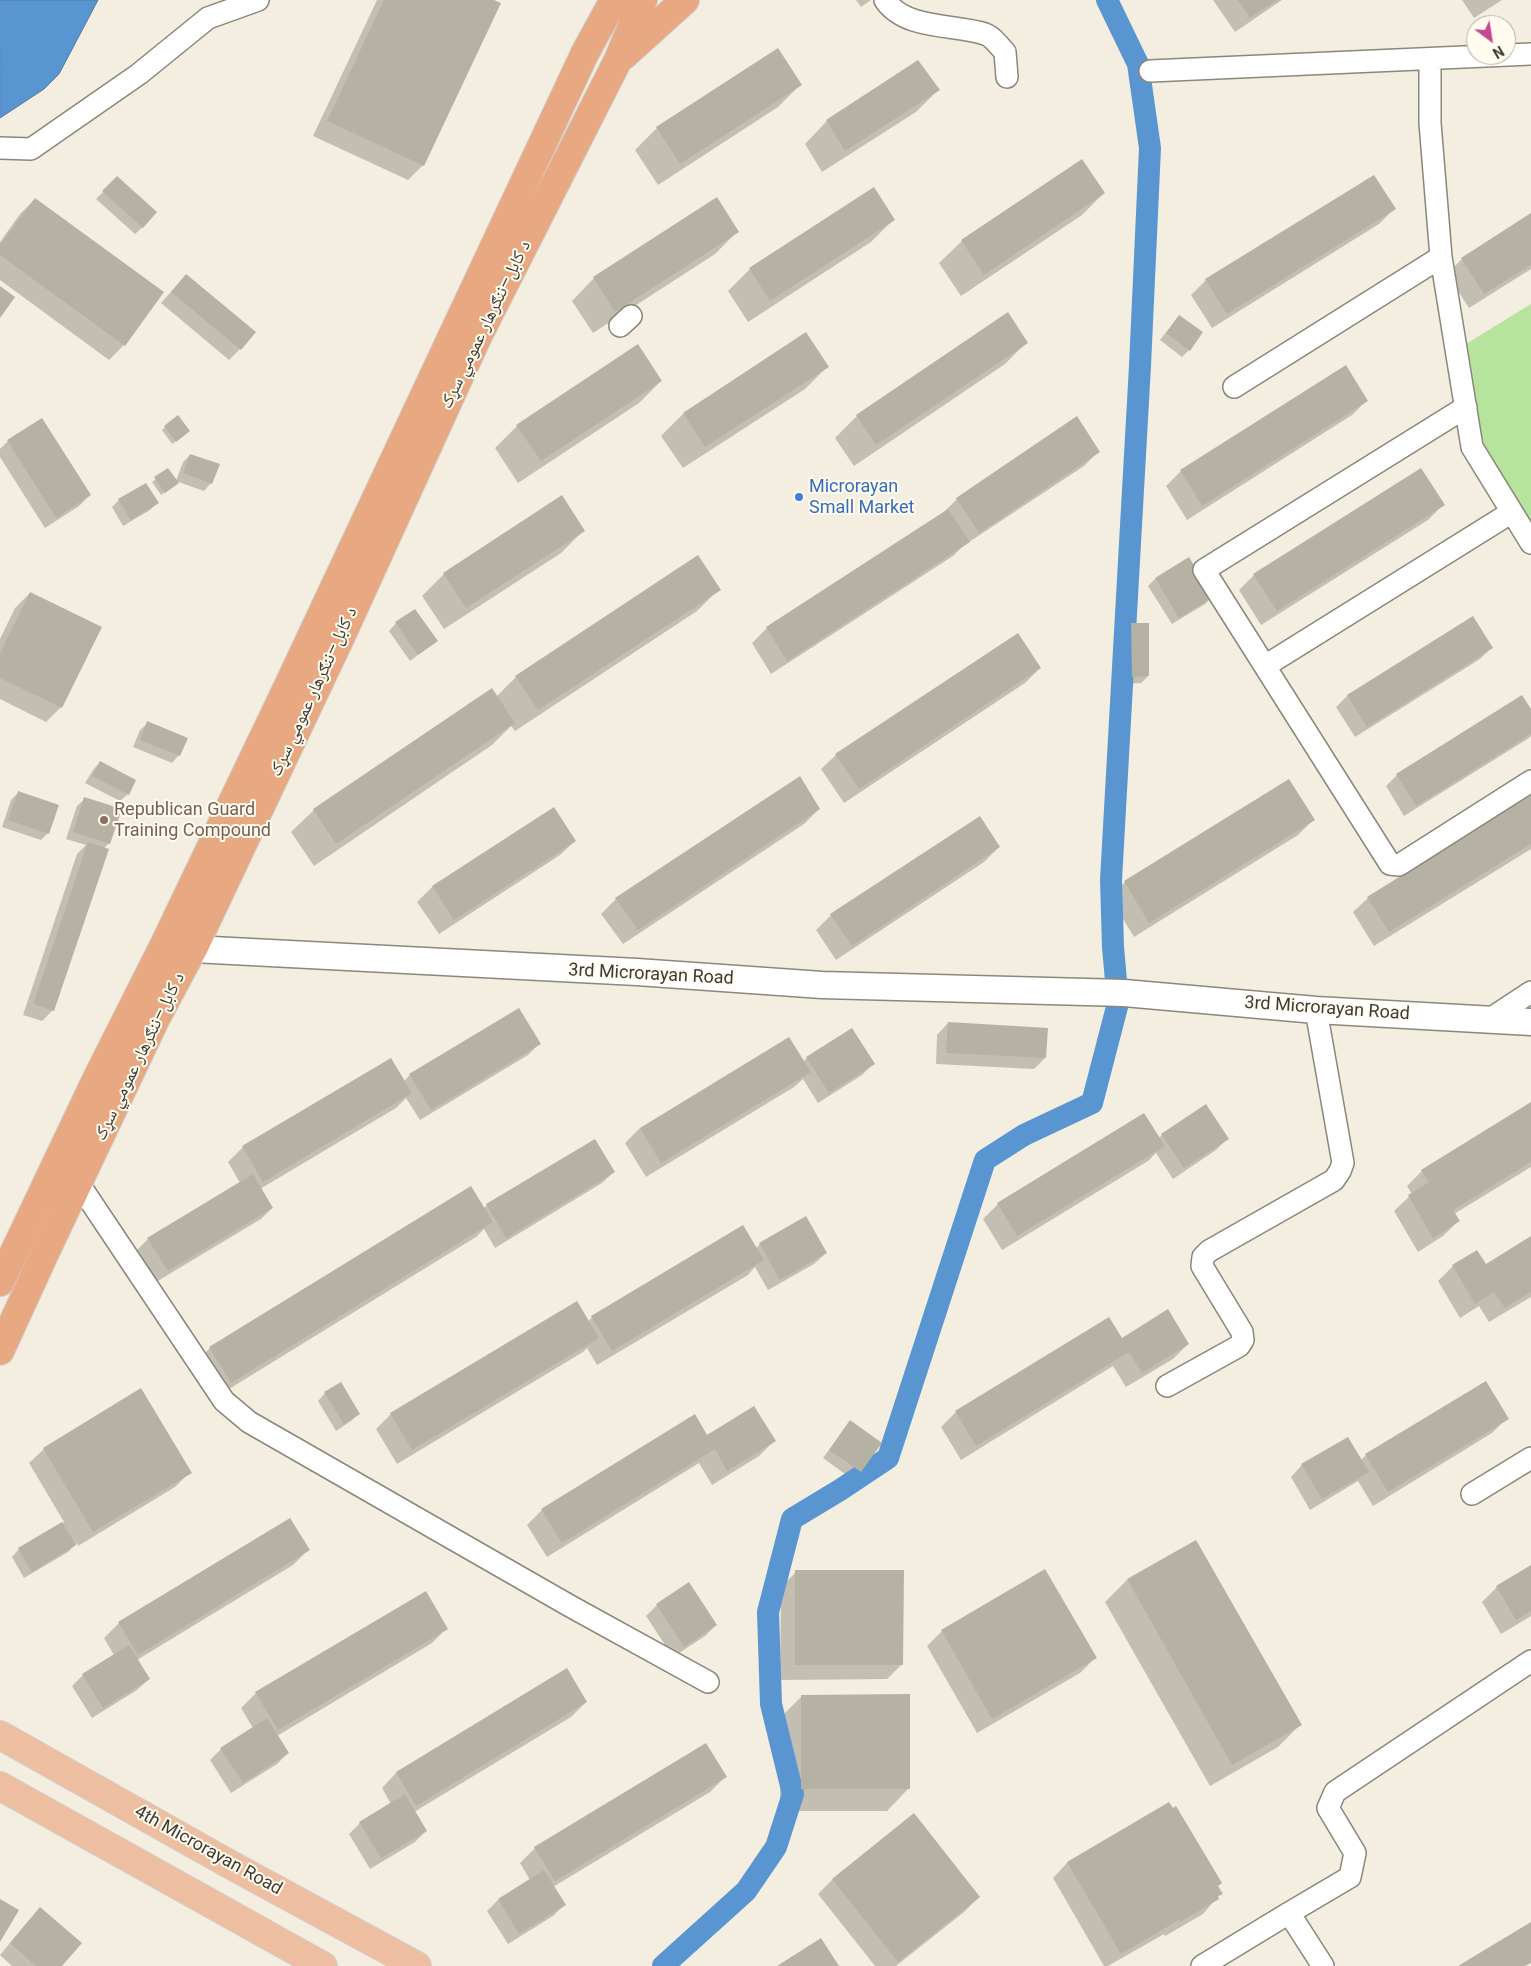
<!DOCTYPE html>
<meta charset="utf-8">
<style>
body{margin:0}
#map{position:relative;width:1531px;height:1966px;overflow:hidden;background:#f3eedf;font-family:Roboto,sans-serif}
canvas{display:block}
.north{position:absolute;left:1466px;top:15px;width:50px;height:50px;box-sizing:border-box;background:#fffcef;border:1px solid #b1afa5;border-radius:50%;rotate:149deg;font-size:14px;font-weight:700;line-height:20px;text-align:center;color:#3d3b35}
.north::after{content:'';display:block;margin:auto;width:18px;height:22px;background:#c54795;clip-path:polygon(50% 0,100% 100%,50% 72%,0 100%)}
</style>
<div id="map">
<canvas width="1531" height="1966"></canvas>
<div class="north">N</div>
</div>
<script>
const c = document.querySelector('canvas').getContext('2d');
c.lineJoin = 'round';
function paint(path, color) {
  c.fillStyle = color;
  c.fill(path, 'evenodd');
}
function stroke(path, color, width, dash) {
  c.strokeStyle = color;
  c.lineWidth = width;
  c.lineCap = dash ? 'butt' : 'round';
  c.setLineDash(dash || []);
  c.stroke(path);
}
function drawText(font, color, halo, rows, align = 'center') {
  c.font = font + ' Roboto,"Noto Naskh Arabic",sans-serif';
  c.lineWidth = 4;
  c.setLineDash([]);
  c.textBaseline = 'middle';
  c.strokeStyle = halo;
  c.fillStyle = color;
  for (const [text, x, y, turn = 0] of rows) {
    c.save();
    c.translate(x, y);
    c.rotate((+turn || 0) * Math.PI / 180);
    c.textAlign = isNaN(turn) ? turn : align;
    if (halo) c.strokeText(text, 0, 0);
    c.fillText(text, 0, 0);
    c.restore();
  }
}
paint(new Path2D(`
 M 1531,304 L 1531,527 L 1478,440 L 1461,347 Z`), '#b7e49c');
const water = new Path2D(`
 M 0,0 L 98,0 L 59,74 L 44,89 L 0,118 Z`);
paint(water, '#5996d1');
stroke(water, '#517ba2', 1);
paint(new Path2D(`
 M 377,0 L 492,0 L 423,165 L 408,180 L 313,136 Z
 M 856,0 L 871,0 L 861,7 Z
 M 1213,0 L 1282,0 L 1235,32 Z
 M 1462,0 L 1502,0 L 1474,18 Z
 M 800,85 L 778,107 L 658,185 L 635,150 L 657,128 Z
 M 938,90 L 916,112 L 822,172 L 805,144 L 827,121 Z
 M 1082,161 L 1104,193 L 1082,215 L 961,296 L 939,263 L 962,241 Z
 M 110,185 L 143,227 L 135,234 L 96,199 Z
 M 35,199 L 124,345 L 109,360 L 0,280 L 0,242 L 20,214 Z
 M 716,199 L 738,231 L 715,254 L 593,333 L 572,301 L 594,278 Z
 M 1394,209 L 1379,224 L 1212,328 L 1191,295 L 1206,280 Z
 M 1531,215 L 1531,269 L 1469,308 L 1447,274 L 1462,259 Z
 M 893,220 L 871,242 L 748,322 L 728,291 L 750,269 Z
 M 186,275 L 240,349 L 229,360 L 161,303 Z
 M 1179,316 L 1189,350 L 1182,357 L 1160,340 Z
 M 1027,342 L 1005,364 L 854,466 L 835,438 L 857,416 Z
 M 827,367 L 805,389 L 683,468 L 661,436 L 683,414 Z
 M 661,381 L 639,403 L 518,483 L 495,448 L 517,426 Z
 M 1367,400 L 1352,415 L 1187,520 L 1166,486 L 1181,471 Z
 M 165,427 L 185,434 L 172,444 L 162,430 Z
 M 8,441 L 90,495 L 79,506 L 45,528 L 0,457 L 0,449 Z
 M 1099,451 L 1084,466 L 963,546 L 953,556 L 771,674 L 752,643 L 767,628 L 942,514 L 957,499 Z
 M 190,455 L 211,483 L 204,491 L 176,481 L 183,462 Z
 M 168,470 L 174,486 L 161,495 L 152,482 Z
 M 119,500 L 157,503 L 150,510 L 123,526 L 112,507 Z
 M 1443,505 L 1428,520 L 1261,625 L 1239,590 L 1254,575 Z
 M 584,530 L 561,553 L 444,629 L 422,596 L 444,574 Z
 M 1188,558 L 1212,597 L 1205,604 L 1172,624 L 1148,586 L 1155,579 Z
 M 719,589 L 697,611 L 515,731 L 511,726 L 492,745 L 314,866 L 291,832 L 314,810 L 491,690 L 496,697 L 516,677 Z
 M 30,593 L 61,707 L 46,722 L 0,699 L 0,639 L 15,608 Z
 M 396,623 L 436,641 L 410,661 L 389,631 Z
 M 1132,625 L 1148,676 L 1141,683 L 1126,684 L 1125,632 Z
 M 1491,648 L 1480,659 L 1355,737 L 1336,707 L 1347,696 Z
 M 1040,668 L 1025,683 L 844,803 L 821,769 L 836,755 Z
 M 1531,712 L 1531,736 L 1529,738 L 1404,816 L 1386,786 L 1397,775 Z
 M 148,723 L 179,755 L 172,763 L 133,747 L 140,730 Z
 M 100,762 L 128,794 L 120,801 L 85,783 L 93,770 Z
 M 1288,780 L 1313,820 L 1298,835 L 1134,937 L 1110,897 L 1125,882 Z
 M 18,793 L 48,833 L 41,840 L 2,827 L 11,800 Z
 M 1531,796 L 1531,849 L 1374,946 L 1353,912 L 1368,898 Z
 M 85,799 L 109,843 L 104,848 L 53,1010 L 42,1021 L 23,1015 L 77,854 L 86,845 L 66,839 L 77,806 Z
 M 554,808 L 575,841 L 560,855 L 439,934 L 417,902 L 432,887 Z
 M 819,809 L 804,824 L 623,944 L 601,914 L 616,899 Z
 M 999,847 L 984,862 L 836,960 L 816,930 L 831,915 Z
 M 948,1023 L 1045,1058 L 1034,1069 L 936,1064 L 937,1035 Z
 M 539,1044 L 528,1055 L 420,1120 L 406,1098 L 396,1108 L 260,1189 L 272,1208 L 261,1219 L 156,1282 L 137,1250 L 148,1239 L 240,1183 L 228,1162 L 243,1147 L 403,1082 L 410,1075 Z
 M 807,1058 L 873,1064 L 862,1075 L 818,1103 L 803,1079 L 794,1087 L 646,1177 L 625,1143 L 640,1128 L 803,1062 Z
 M 1531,1104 L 1531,1167 L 1454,1214 L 1458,1221 L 1443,1236 L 1418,1252 L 1394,1211 L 1412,1194 L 1407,1186 L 1422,1171 Z
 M 1162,1135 L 1227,1139 L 1216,1150 L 1173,1179 L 1156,1153 L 1148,1161 L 1002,1250 L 983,1219 L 998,1204 L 1158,1139 Z
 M 614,1172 L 602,1183 L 495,1248 L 484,1229 L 476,1237 L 216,1397 L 195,1363 L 210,1348 L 483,1209 L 487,1205 Z
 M 1531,1238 L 1531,1297 L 1489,1322 L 1479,1306 L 1460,1318 L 1438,1281 L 1453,1266 L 1477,1252 L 1485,1266 Z
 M 760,1244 L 826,1253 L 814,1264 L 768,1290 L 755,1267 L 748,1275 L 597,1365 L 587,1348 L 583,1352 L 397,1464 L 376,1429 L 391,1414 L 588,1322 L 592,1317 L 756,1248 Z
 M 1108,1319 L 1121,1339 L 1188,1344 L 1173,1359 L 1126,1387 L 1113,1366 L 961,1460 L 941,1427 L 956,1412 Z
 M 340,1384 L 359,1414 L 351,1421 L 336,1431 L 318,1401 L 325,1393 Z
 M 1507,1418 L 1492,1433 L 1373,1506 L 1358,1481 L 1310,1510 L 1291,1477 L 1302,1465 L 1347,1439 L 1360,1461 L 1366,1455 Z
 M 850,1422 L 880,1443 L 852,1479 L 823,1458 Z
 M 707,1437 L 774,1441 L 759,1456 L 712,1485 L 699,1463 L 547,1557 L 527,1525 L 542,1510 Z
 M 44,1449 L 190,1472 L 175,1487 L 78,1546 L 77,1543 L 68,1552 L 24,1578 L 12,1557 L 19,1549 L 64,1522 L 29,1463 Z
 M 1196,1541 L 1300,1725 L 1278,1747 L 1210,1786 L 1105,1602 L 1127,1580 Z
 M 308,1550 L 293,1565 L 137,1660 L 149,1679 L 137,1690 L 92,1718 L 72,1686 L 83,1675 L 114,1655 L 104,1638 L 119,1623 Z
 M 1531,1567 L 1531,1616 L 1501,1634 L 1482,1602 L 1497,1587 Z
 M 796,1572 L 902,1664 L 887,1679 L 780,1680 L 781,1587 Z
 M 657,1605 L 716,1625 L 705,1636 L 673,1657 L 646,1616 Z
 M 447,1628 L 432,1643 L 277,1736 L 288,1753 L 277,1764 L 231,1793 L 210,1760 L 221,1749 L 253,1728 L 241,1708 L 256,1693 Z
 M 942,1631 L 1095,1658 L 1080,1673 L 977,1733 L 927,1646 Z
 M 802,1696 L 909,1788 L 887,1811 L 780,1811 L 780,1718 Z
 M 586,1702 L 571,1717 L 414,1812 L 426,1831 L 415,1842 L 370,1869 L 349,1834 L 360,1823 L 391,1804 L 382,1788 L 396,1773 Z
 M 725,1777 L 710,1792 L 553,1887 L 564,1905 L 553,1916 L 508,1944 L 487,1911 L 498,1900 L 530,1880 L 520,1863 L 535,1848 Z
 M 1169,1803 L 1221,1893 L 1203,1914 L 1165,1936 L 1164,1934 L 1108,1966 L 1104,1966 L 1053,1878 L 1067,1863 Z
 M 913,1815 L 979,1897 L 964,1912 L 896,1966 L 875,1966 L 818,1894 L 832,1880 Z
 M 29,1920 L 60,1966 L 12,1966 L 0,1955 Z`), '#0003');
stroke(new Path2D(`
 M 663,1966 L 746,1891 L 776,1847 L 793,1794 L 771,1704 L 768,1612 L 792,1519 L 840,1490 L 888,1458 L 985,1160 L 1024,1135 L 1092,1103 L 1118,1003 L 1113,947 L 1111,880 L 1140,366 L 1150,148 L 1138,64 L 1107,0`), '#5996d1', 22);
paint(new Path2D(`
 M 384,0 L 494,0 L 501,3 L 424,166 L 327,121 Z
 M 1238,0 L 1277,0 L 1250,18 Z
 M 778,48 L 802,85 L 680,164 L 656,127 Z
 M 918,60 L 940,90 L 845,151 L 826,120 Z
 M 1082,159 L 1105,193 L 984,275 L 961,240 Z
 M 1374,175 L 1396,209 L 1227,314 L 1205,279 Z
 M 117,176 L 157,212 L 143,228 L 102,191 Z
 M 874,187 L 895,220 L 770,301 L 749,268 Z
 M 717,197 L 739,232 L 615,312 L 593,277 Z
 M 35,198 L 164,292 L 125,346 L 0,255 L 0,245 Z
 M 1531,213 L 1531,265 L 1484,294 L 1461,258 Z
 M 186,274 L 256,332 L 241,350 L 171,292 Z
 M 0,286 L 15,297 L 0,318 Z
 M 1008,312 L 1028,343 L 876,445 L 856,415 Z
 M 1179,315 L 1203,332 L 1190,351 L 1166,333 Z
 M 806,332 L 829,367 L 705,447 L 683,413 Z
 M 638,344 L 662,381 L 541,461 L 516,425 Z
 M 1346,365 L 1368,401 L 1202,506 L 1180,470 Z
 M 178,415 L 190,431 L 176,442 L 164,426 Z
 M 1077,416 L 1100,452 L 979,533 L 956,498 Z
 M 42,418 L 91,495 L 56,518 L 7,440 Z
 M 190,454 L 220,464 L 212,484 L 183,473 Z
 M 168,468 L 179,483 L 165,493 L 154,477 Z
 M 1421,468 L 1445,505 L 1277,611 L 1253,574 Z
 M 146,483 L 159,503 L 131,520 L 118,499 Z
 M 562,495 L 585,531 L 466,608 L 443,573 Z
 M 948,509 L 970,542 L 787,661 L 766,627 Z
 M 698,555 L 721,590 L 538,710 L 515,676 Z
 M 1189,557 L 1213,597 L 1179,618 L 1155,578 Z
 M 30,592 L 102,627 L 62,708 L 0,678 L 0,653 Z
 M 415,609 L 438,641 L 418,655 L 395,622 Z
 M 1473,616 L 1493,648 L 1367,727 L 1347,695 Z
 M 1131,623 L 1149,623 L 1149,676 L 1132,677 Z
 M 1018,633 L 1041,668 L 859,789 L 835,754 Z
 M 492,688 L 515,723 L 336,844 L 313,809 Z
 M 1522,695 L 1531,709 L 1531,734 L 1416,806 L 1396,774 Z
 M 147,721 L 188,738 L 180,756 L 140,740 Z
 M 100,761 L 136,780 L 129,795 L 92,776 Z
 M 800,776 L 820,809 L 638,930 L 615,898 Z
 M 1289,779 L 1315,820 L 1149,923 L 1124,881 Z
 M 18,791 L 59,805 L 49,834 L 8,820 Z
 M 1531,795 L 1531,844 L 1389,932 L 1367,897 Z
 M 84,797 L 122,809 L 110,844 L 73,832 Z
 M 554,807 L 576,841 L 454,920 L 432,886 Z
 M 980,816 L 1000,847 L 852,946 L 830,914 Z
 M 88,842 L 109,849 L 54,1011 L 33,1004 Z
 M 519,1008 L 541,1044 L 431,1110 L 409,1074 Z
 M 948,1022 L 1048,1028 L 1046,1058 L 946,1053 Z
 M 852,1028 L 875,1064 L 829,1093 L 806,1057 Z
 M 789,1037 L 811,1072 L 661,1163 L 640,1128 Z
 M 391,1058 L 412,1093 L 263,1182 L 242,1146 Z
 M 1531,1102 L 1531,1162 L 1453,1210 L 1460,1221 L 1433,1238 L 1408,1195 L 1429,1182 L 1421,1170 Z
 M 1206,1104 L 1229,1139 L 1184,1168 L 1161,1134 Z
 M 1144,1113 L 1165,1146 L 1017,1236 L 997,1203 Z
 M 595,1139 L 615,1172 L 506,1238 L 486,1204 Z
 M 253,1174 L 273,1208 L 168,1271 L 147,1238 Z
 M 471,1186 L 493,1222 L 231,1383 L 209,1347 Z
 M 806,1216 L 827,1253 L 780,1280 L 759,1243 Z
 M 743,1225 L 764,1260 L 612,1351 L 591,1316 Z
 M 1531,1236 L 1531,1292 L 1505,1308 L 1494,1292 L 1475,1304 L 1452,1265 L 1477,1250 L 1486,1264 Z
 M 577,1301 L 599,1338 L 412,1450 L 390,1413 Z
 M 1168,1309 L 1189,1344 L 1142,1373 L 1129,1352 L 976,1446 L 955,1411 L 1109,1317 L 1122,1338 Z
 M 1486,1381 L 1509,1419 L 1388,1492 L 1365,1454 Z
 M 341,1382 L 360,1414 L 344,1424 L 324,1392 Z
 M 141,1388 L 192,1473 L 93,1532 L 43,1448 Z
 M 754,1406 L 776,1441 L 727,1471 L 715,1449 L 562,1543 L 541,1509 L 695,1414 L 707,1435 Z
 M 850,1420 L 882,1443 L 861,1472 L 829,1450 Z
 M 1348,1437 L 1369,1472 L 1322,1499 L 1301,1464 Z
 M 290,1518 L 310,1550 L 138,1655 L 118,1622 Z
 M 62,1522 L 76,1545 L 32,1572 L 18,1548 Z
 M 1196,1540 L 1302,1725 L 1232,1765 L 1127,1579 Z
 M 1531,1565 L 1531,1611 L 1516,1620 L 1496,1586 Z
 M 1045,1569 L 1097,1658 L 992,1719 L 941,1630 Z
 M 795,1570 L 904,1570 L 903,1665 L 795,1665 Z
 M 689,1582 L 717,1625 L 684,1647 L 656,1604 Z
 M 426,1591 L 448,1629 L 278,1730 L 255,1692 Z
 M 129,1645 L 150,1679 L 103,1708 L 82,1674 Z
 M 567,1668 L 587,1702 L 416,1806 L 396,1772 Z
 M 910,1694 L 910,1789 L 801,1789 L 801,1695 Z
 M 267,1718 L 289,1753 L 243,1783 L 220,1748 Z
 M 706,1743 L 727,1777 L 555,1881 L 534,1847 Z
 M 405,1794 L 427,1831 L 381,1858 L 359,1822 Z
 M 1169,1802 L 1173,1808 L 1176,1806 L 1222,1883 L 1218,1886 L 1223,1894 L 1218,1896 L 1219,1899 L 1180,1922 L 1179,1920 L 1121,1954 L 1067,1862 Z
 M 914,1813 L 980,1897 L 898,1962 L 832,1879 Z
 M 544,1870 L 566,1905 L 519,1934 L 498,1899 Z
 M 0,1899 L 19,1910 L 0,1942 Z
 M 40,1907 L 82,1943 L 62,1966 L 36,1966 L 10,1943 Z
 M 1531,1922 L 1531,1963 L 1525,1966 L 1458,1966 Z
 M 821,1938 L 839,1966 L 777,1966 Z`), '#b5b1a3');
const minor = new Path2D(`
 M 885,0 C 905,30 955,24 985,34 C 992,36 1000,47 1005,52 L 1007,77
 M 1430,59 L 1430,123 L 1441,257 L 1472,447 L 1531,543
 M 1150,71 L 1531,54
 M 0,148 L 31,149 L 139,74 L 208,18 L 258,0
 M 620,326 L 631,316
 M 1234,387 L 1441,257
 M 1466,407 L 1204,570 L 1390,864 L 1399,865 L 1531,781
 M 1265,666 L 1512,512
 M 1490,1019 L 1531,992
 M 79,1184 L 224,1401 L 249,1422 L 570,1606 L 708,1682
 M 1167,1386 L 1239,1346 L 1243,1340 L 1242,1332 L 1202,1266 L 1203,1257 L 1209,1251 L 1334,1180 L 1340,1171 L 1343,1163 L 1316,1010
 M 1472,1494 L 1531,1458
 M 1289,1913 L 1350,1877 L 1355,1853 L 1328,1808 L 1335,1792 L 1531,1661
 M 1202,1966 L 1289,1913 L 1323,1966`);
const tertiary = new Path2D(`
 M 193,949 L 637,972 L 822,985 L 1124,993 L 1316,1010 L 1531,1022`);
const primary = new Path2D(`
 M 0,1735 L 231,1865 L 417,1966
 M 0,1786 L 323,1966`);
const trunk = new Path2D(`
 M 623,56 L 685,0
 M 0,1282 L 98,1076 L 164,945 L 289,684 L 585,53 L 614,0
 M 0,1351 L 44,1255 L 155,1020 L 193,949 L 343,632 L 477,338 L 618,60 L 643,0`);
stroke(minor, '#8b877a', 24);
stroke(tertiary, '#8b877a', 29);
stroke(primary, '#d0d0cf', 30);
stroke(trunk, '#d0d0cf', 30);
stroke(minor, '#fff', 21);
stroke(tertiary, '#fff', 26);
stroke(primary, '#eebea1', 28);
stroke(trunk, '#e8a882', 28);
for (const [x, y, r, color] of [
 [799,497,5,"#3f7fe0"],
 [104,820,5,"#8d6e63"]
]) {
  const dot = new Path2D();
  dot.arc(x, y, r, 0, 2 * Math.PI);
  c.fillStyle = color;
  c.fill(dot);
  stroke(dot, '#fffcef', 2);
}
drawText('18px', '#3d3b35', '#fffcef', [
 ["د کابل–ننګرهار عمومي سړک",486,325,-64],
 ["د کابل–ننګرهار عمومي سړک",314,692,-65],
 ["3rd Microrayan Road",651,975,3],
 ["3rd Microrayan Road",1327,1009,4],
 ["د کابل–ننګرهار عمومي سړک",140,1057,-64],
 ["4th Microrayan Road",208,1851,29]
]);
drawText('18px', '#366cbe', '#fffcef', [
 ["Microrayan",809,487],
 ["Small Market",809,508]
], 'left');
drawText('18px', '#785e54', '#fffcef', [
 ["Republican Guard",114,810],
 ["Training Compound",114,831]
], 'left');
</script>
